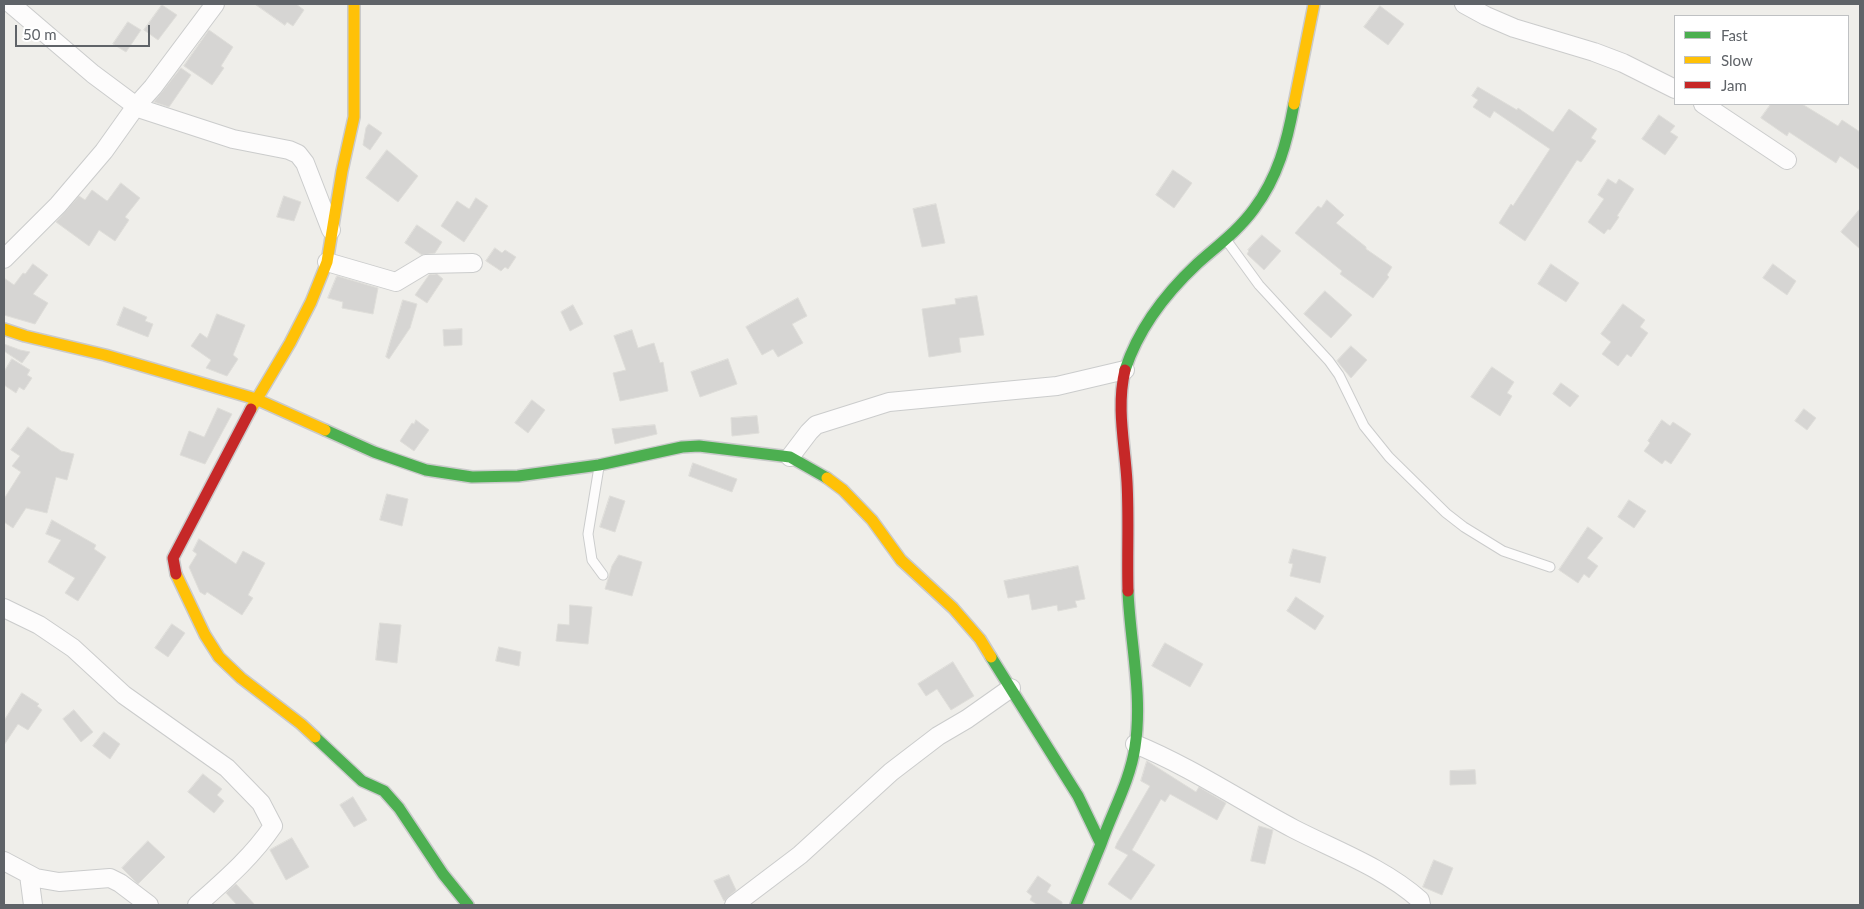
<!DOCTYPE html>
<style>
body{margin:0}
#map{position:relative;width:1864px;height:909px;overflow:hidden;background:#efeeea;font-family:Lato,sans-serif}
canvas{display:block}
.frame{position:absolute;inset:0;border:5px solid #5f6368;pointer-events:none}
.legend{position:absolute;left:1674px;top:15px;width:175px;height:90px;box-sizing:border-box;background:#fff;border:1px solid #bfc1c3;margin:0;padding:6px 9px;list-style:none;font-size:15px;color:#5f6368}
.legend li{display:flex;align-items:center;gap:10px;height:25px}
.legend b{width:25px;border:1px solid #bfc1c3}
.scale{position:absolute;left:15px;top:25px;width:135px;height:22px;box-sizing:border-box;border:2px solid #5f6368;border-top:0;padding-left:6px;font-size:15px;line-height:18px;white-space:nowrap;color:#5f6368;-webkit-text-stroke:4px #fff;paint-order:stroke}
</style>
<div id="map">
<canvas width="1864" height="909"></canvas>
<div class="frame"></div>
<ul class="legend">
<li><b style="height:6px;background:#4caf50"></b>Fast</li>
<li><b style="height:6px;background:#ffc107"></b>Slow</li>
<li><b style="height:6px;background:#c62828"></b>Jam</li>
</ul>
<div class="scale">50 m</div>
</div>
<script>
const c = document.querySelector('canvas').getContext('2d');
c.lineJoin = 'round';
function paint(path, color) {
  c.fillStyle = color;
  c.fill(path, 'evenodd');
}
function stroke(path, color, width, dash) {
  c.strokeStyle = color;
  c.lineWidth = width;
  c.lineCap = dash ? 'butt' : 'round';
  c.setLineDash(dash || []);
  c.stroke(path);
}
const building = new Path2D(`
 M 255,4 L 296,4 L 304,10 L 293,26 L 287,22 L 285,25 Z
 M 162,5 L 177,15 L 158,40 L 144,30 Z
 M 1380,6 L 1404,24 L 1388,45 L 1364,27 Z
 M 128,22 L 141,30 L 126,52 L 113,44 Z
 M 209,30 L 233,47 L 221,66 L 224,68 L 212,85 L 184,66 Z
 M 181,68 L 191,75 L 169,107 L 154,102 Z
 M 1478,87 L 1517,110 L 1518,108 L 1553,132 L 1569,109 L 1597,129 L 1591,138 L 1596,141 L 1581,162 L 1577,160 L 1525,241 L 1499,223 L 1511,204 L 1513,206 L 1550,149 L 1494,111 L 1490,118 L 1473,107 L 1478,100 L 1472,96 Z
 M 1771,104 L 1802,104 L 1838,126 L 1842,120 L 1860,132 L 1860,170 L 1840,156 L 1836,163 L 1789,132 L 1787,136 L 1761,118 Z
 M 1659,115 L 1675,126 L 1670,132 L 1678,137 L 1665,155 L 1642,139 Z
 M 369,124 L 382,133 L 370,150 L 363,145 L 366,128 Z
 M 387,150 L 418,176 L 398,202 L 366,178 Z
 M 1173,170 L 1192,183 L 1174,208 L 1156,195 Z
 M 1608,179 L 1616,184 L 1619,179 L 1634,189 L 1617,216 L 1619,217 L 1610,230 L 1608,229 L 1604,234 L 1588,222 L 1604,199 L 1598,195 Z
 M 121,183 L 140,198 L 125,217 L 129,220 L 115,241 L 99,230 L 89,246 L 56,222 L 79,196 L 85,200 L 92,190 L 107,201 Z
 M 284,196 L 301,202 L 294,221 L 277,217 Z
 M 476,198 L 488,206 L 464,242 L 441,226 L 457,201 L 469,209 Z
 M 1327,200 L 1344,215 L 1336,223 L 1366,247 L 1366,249 L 1392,267 L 1387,275 L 1389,277 L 1373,298 L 1340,274 L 1342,271 L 1295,233 L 1318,206 L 1321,208 Z
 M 936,204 L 945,243 L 922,247 L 913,209 Z
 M 1860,209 L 1860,249 L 1841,232 Z
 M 417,225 L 442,242 L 435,253 L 422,255 L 405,243 Z
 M 1262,235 L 1281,251 L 1264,270 L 1247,254 L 1249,251 L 1248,250 Z
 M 495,248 L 502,253 L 505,250 L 516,257 L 508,269 L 505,267 L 501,271 L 486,261 Z
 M 33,264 L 48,275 L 33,294 L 48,303 L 35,324 L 4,315 L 4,278 L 14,285 L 23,273 L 25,274 Z
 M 1551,264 L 1579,283 L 1566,302 L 1538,284 Z
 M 1773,264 L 1796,281 L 1787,295 L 1763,278 Z
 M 437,274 L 443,279 L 427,303 L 415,295 L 429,275 Z
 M 337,276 L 378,288 L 373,314 L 342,308 L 343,302 L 328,298 Z
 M 1325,291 L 1352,315 L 1331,338 L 1304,314 Z
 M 977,296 L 984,335 L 959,338 L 961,352 L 929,357 L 922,309 L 956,304 L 955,299 Z
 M 798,298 L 807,316 L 792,324 L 803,343 L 778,357 L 773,349 L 762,355 L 746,327 Z
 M 403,300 L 417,304 L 410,328 L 389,359 L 386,357 Z
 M 1623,304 L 1645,320 L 1640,327 L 1648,333 L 1631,357 L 1627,354 L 1618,366 L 1602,354 L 1611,342 L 1601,334 Z
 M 573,305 L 583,324 L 570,331 L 561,312 Z
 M 124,307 L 147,317 L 145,321 L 153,324 L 148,337 L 117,325 Z
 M 217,314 L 245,325 L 233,355 L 238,359 L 227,376 L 206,368 L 211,360 L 191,346 L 200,333 L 207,338 Z
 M 462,329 L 462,345 L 444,346 L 443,330 Z
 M 632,330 L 638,348 L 654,343 L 660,363 L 663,362 L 668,391 L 620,401 L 613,373 L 626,370 L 614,336 Z
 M 4,344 L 20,350 L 30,352 L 22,363 L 4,351 Z
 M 1351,346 L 1367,360 L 1351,378 L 1337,361 Z
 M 12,359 L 30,370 L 27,375 L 32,378 L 24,390 L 19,387 L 16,393 L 4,385 L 4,372 Z
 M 728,359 L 737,384 L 700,397 L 691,372 Z
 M 1492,367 L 1514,382 L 1507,393 L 1512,396 L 1500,416 L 1471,397 Z
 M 1561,383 L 1579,396 L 1570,407 L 1553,394 Z
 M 532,400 L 545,410 L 528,433 L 515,423 Z
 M 218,408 L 232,414 L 205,464 L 180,455 L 189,431 L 204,437 Z
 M 1804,409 L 1816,418 L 1807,430 L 1795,421 Z
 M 757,416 L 759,433 L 732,436 L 731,418 Z
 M 416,420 L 429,430 L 414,451 L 400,441 L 412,423 L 414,424 Z
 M 1662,420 L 1670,426 L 1673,422 L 1691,434 L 1671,464 L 1665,460 L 1662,464 L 1644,451 L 1650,443 L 1648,441 Z
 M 655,425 L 657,434 L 615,444 L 612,429 Z
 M 28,427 L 61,451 L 74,454 L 67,480 L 56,477 L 47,513 L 26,508 L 13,528 L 4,522 L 4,499 L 21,472 L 12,466 L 20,456 L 11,450 Z
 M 693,463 L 737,479 L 732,492 L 689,476 Z
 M 387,494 L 408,499 L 402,526 L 380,520 Z
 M 610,496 L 625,501 L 615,532 L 600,527 Z
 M 1629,500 L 1646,511 L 1634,528 L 1618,517 Z
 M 52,520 L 96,545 L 94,549 L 106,557 L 78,601 L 65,593 L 75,578 L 48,562 L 61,540 L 46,534 Z
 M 1588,527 L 1603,538 L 1587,558 L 1598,566 L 1589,578 L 1584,574 L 1578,583 L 1559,570 Z
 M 199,539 L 236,564 L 243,551 L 265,563 L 248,595 L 253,598 L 242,615 L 207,592 L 205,595 L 200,592 L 189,567 L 197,554 L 193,551 Z
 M 1293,549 L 1326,557 L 1320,583 L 1290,576 L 1293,564 L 1289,563 Z
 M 619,555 L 642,562 L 632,596 L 605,589 L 612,566 Z
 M 1078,566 L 1085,599 L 1075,601 L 1077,607 L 1058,611 L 1057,605 L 1032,610 L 1029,594 L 1008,598 L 1004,581 Z
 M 1296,597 L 1324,616 L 1315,630 L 1287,611 Z
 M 570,605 L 592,607 L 588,644 L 556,641 L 558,624 L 569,625 Z
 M 380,623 L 401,625 L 397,663 L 376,660 Z
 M 172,624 L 185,633 L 168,657 L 155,648 Z
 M 1165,643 L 1203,664 L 1190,687 L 1152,666 Z
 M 499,647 L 521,652 L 519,666 L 496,661 Z
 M 953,662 L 974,696 L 951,710 L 937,689 L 926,696 L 918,684 Z
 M 22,693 L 39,704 L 37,706 L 42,710 L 28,730 L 18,724 L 4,745 L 4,721 Z
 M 74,710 L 93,732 L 81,742 L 63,719 Z
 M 104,732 L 120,744 L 110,759 L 93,746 Z
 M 1147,761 L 1196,792 L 1199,787 L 1226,803 L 1217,820 L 1170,794 L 1165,802 L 1161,799 L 1132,850 L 1155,865 L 1131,900 L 1108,884 L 1128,855 L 1115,848 L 1117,843 L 1150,786 L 1141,781 Z
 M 1475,770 L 1476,784 L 1450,785 L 1450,771 Z
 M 203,774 L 222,789 L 217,795 L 224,801 L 214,813 L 188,792 Z
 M 353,797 L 367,820 L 354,827 L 340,805 Z
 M 1259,826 L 1273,830 L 1265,864 L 1251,861 Z
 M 292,838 L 309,867 L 286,880 L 270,850 Z
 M 148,841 L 165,857 L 138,884 L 122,868 Z
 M 1434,860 L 1453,868 L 1442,895 L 1423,887 Z
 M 729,875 L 736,890 L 724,901 L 714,881 Z
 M 1038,876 L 1051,885 L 1047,892 L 1062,902 L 1062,905 L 1038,905 L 1030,900 L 1032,896 L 1027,892 Z
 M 236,884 L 255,905 L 237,905 L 226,893 Z`);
paint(building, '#d6d5d3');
stroke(building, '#deddd9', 1);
const lane = new Path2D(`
 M 1227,241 L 1259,285 L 1329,361 L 1339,375 L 1364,426 L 1389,457 L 1446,513 L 1464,527 L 1503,551 L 1550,567
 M 599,467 L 588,534 L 592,560 L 603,575`);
const street = new Path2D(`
 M 11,4 L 93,74 L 136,106
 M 1464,4 L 1486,16 L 1514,28 L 1594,52 L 1623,63 L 1675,89
 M 1703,104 L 1787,160
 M 135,107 L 233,139 L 289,150 L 298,154 L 305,163 L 331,230
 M 4,259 L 58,205 L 104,151 L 136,106 L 153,87 L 215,4
 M 327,262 L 396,282 L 426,264 L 473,263
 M 790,457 L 809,432 L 816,425 L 889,402 L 1057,386 L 1125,370
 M 4,608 L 39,625 L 73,648 L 124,695 L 227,768 L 261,803 L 273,826 C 252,857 225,880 197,905
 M 1135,744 C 1191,767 1241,801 1294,829 C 1337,851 1384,868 1420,900 L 1421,905
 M 4,861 L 36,878 L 59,882 L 110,878 L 120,883 L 149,905
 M 29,875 L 33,905
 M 734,905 L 800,855 L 891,772 L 938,736 L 967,719 L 1011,688`);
const fast = new Path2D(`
 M 1125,370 C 1138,330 1166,293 1197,264 C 1217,246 1238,231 1254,209 C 1278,177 1287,142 1294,104
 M 325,430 L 374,452 L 426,470 L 472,477 L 518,476 L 599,465 L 682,447 L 699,446 L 790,457 L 827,478
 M 991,657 L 1078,796 L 1101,844 L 1076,905
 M 315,737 L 362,781 L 384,791 L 399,808 L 443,874 L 468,905
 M 1101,844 C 1112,812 1130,781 1135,747 C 1143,695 1130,642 1128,591`);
const slow = new Path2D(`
 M 1294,104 L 1314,4
 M 4,329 L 25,336 L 105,355 L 256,399 L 325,430
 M 251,409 L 290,343 L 311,302 L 327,262 L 342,171 L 354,117 L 354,4
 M 827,478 L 843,490 L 872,520 L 901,560 L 953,608 L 980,639 L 991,657
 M 176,574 L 205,635 L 219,657 L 241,678 L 301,724 L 315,737`);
const jam = new Path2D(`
 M 1125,370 C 1116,408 1125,444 1127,482 C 1129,518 1127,555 1128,591
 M 176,574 L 173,558 L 251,409`);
stroke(lane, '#cbcccc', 11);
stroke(street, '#cbcccc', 20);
stroke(fast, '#cacacb', 14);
stroke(slow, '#cacacb', 14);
stroke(jam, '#cacacb', 14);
stroke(lane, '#fdfcfc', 9);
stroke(street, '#fdfcfc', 18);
stroke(fast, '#4caf50', 11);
stroke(slow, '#ffc107', 11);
stroke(jam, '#c62828', 11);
</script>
